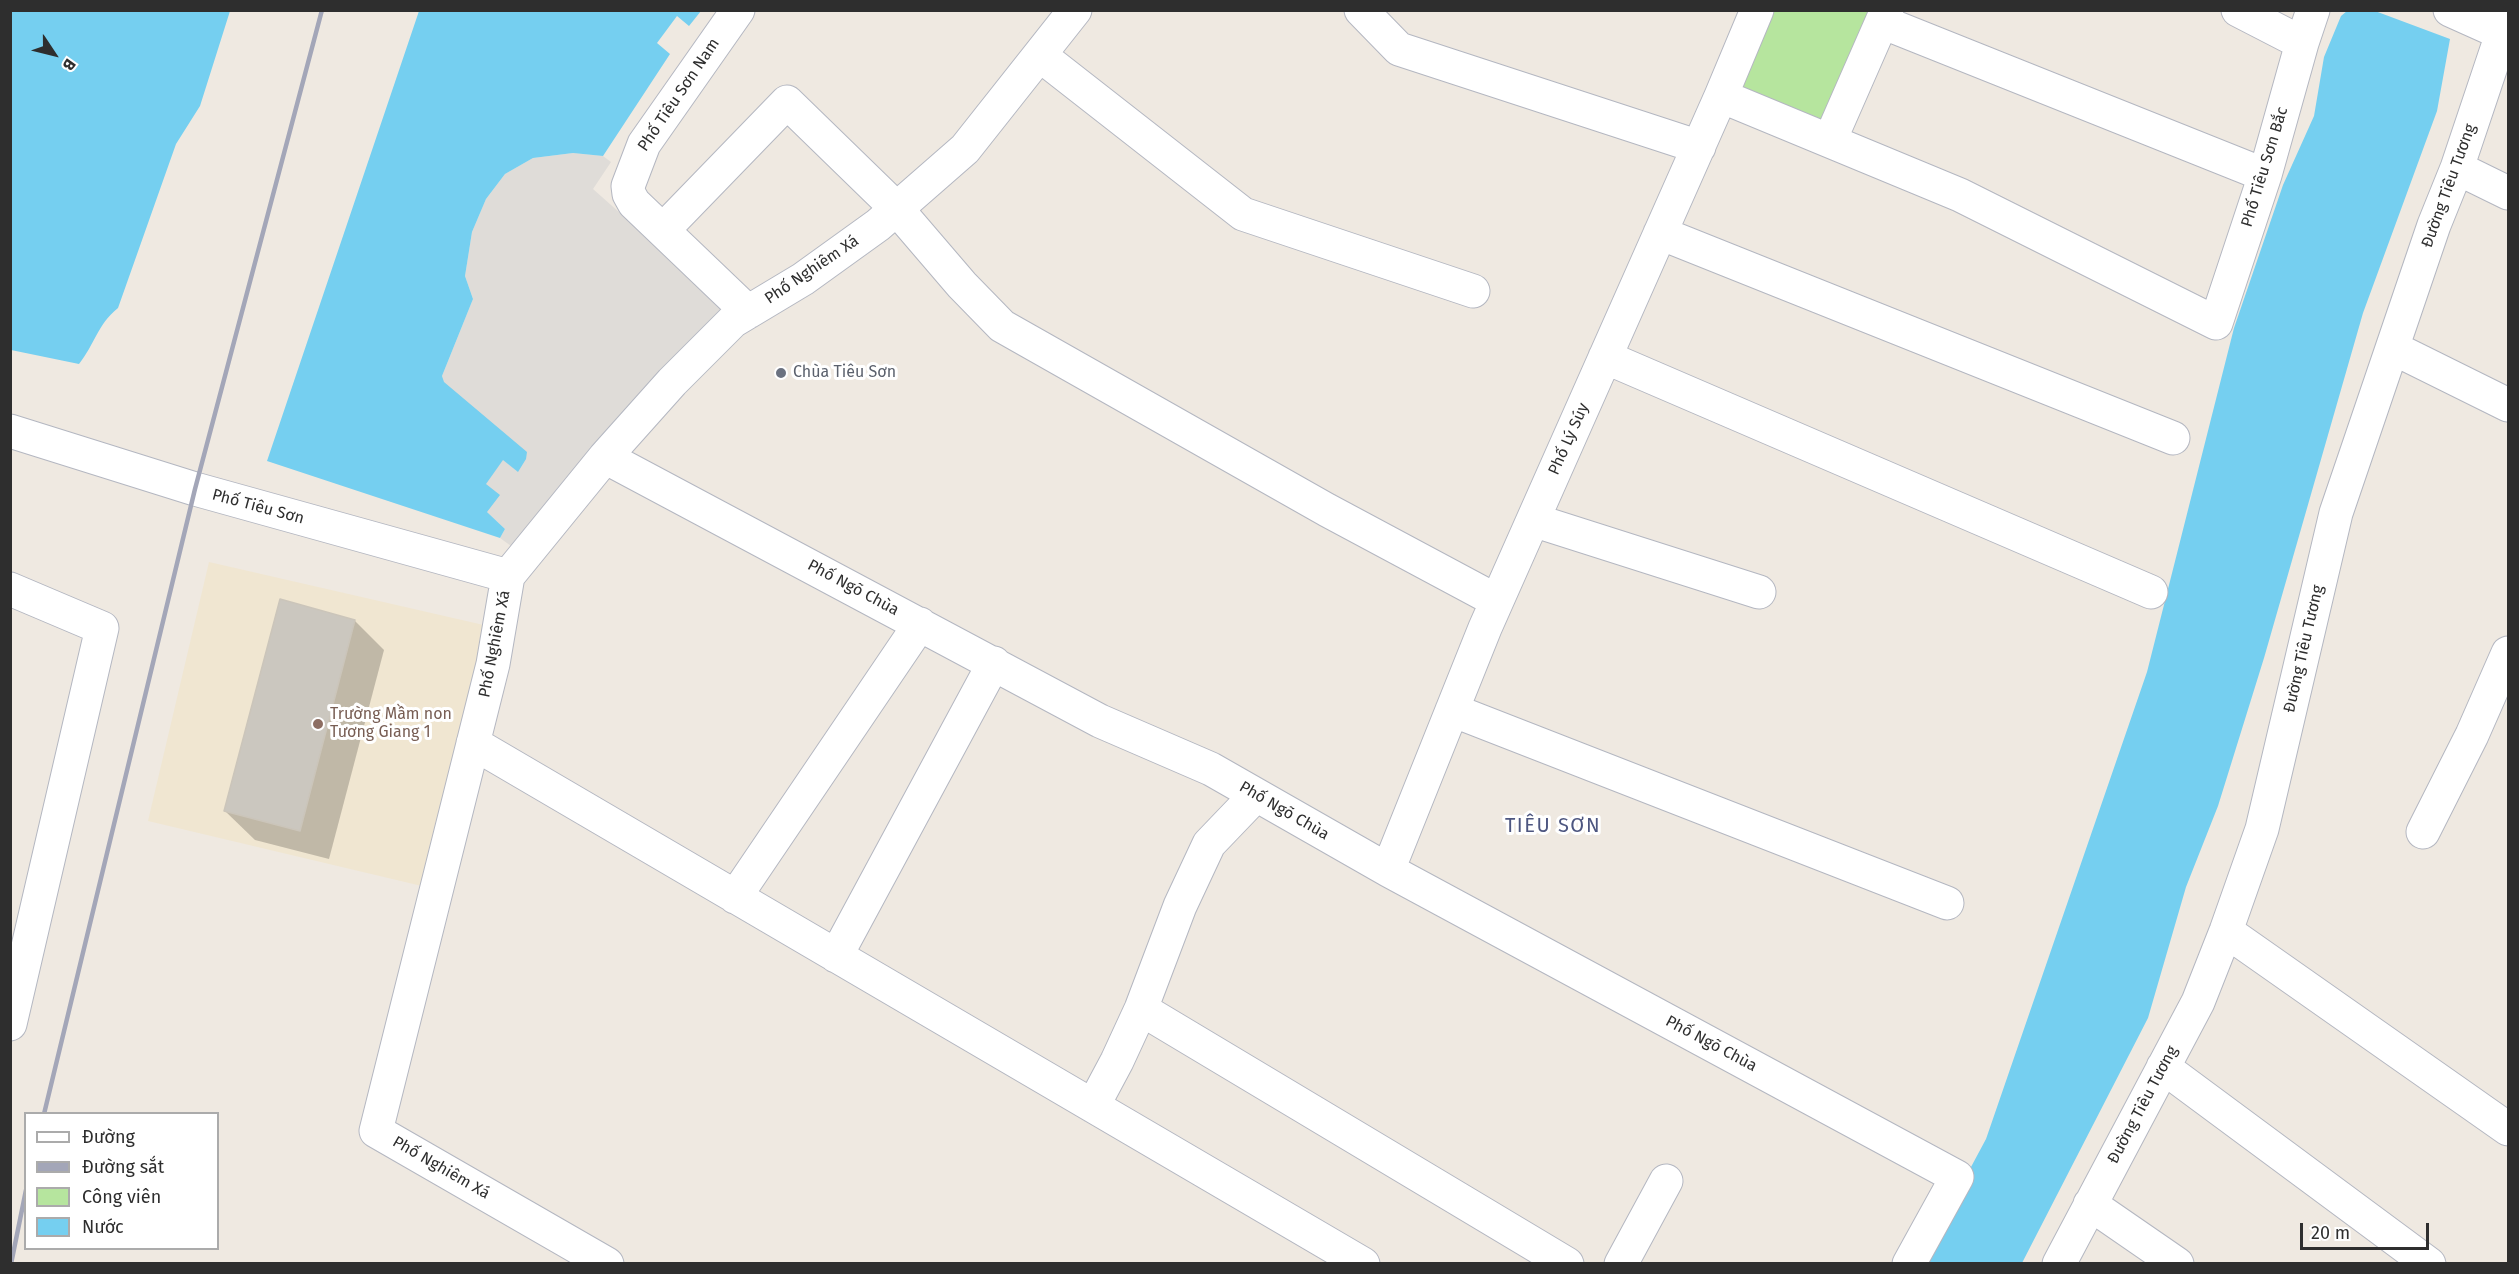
<!DOCTYPE html>
<meta charset="utf-8">
<style>
body{margin:0}
#map{position:relative;width:2519px;height:1274px;overflow:hidden;background:#efe9e1;font-family:"Fira Sans",sans-serif}
canvas{display:block}
.frame{position:absolute;inset:0;border:12px solid #2e2e2e;pointer-events:none}
.legend{position:absolute;left:24px;top:1112px;width:195px;height:138px;box-sizing:border-box;background:#fff;border:2px solid #ababab;margin:0;padding:8px 10px;list-style:none;font-size:18px;color:#2e2e2e}
.legend li{display:flex;align-items:center;gap:12px;height:30px}
.legend b{width:30px;border:2px solid #ababab}
.north{position:absolute;left:24px;top:24px;width:60px;height:60px;-webkit-text-stroke:4px #fff;paint-order:stroke;rotate:125deg;font-size:16px;font-weight:700;line-height:24px;text-align:center;color:#2e2e2e}
.north::after{content:'';display:block;margin:auto;width:21px;height:27px;background:#2e2e2e;clip-path:polygon(50% 0,100% 100%,50% 72%,0 100%)}
.scale{position:absolute;left:2300px;top:1223px;width:129px;height:27px;box-sizing:border-box;border:3px solid #2e2e2e;border-top:0;padding-left:8px;font-size:18px;line-height:21px;white-space:nowrap;color:#2e2e2e;-webkit-text-stroke:4px #fff;paint-order:stroke}
</style>
<div id="map">
<canvas width="2519" height="1274"></canvas>
<div class="frame"></div>
<ul class="legend">
<li><b style="height:8px;background:#fff"></b>Đường</li>
<li><b style="height:8px;background:#a3a6b8"></b>Đường sắt</li>
<li><b style="height:16px;background:#b6e59e"></b>Công viên</li>
<li><b style="height:16px;background:#75cff0"></b>Nước</li>
</ul>
<div class="north">B</div>
<div class="scale">20 m</div>
</div>
<script>
const c = document.querySelector('canvas').getContext('2d');
c.lineJoin = 'round';
function paint(path, color) {
  c.fillStyle = color;
  c.fill(path, 'evenodd');
}
function stroke(path, color, width, dash) {
  c.strokeStyle = color;
  c.lineWidth = width;
  c.lineCap = dash ? 'butt' : 'round';
  c.setLineDash(dash || []);
  c.stroke(path);
}
function drawText(font, color, halo, rows, align = 'center') {
  c.font = font + ' "Fira Sans",sans-serif';
  c.lineWidth = 6;
  c.setLineDash([]);
  c.textBaseline = 'middle';
  c.strokeStyle = halo;
  c.fillStyle = color;
  for (const [text, x, y, turn = 0] of rows) {
    c.save();
    c.translate(x, y);
    c.rotate((+turn || 0) * Math.PI / 180);
    c.textAlign = isNaN(turn) ? turn : align;
    if (halo) c.strokeText(text, 0, 0);
    c.fillText(text, 0, 0);
    c.restore();
  }
}
paint(new Path2D(`
 M 209,562 L 488,626 L 426,887 L 148,821 Z`), '#f0e6d1');
paint(new Path2D(`
 M 1770,11 L 1877,11 L 1824,130 L 1735,89 Z`), '#b6e59e');
paint(new Path2D(`
 M 573,153 L 603,156 L 611,162 L 593,189 L 727,308 L 518,551 L 500,538 L 505,529 L 487,512 L 485,484 L 503,459 L 518,472 L 443,382 L 442,376 L 473,299 L 465,276 L 472,232 L 486,199 L 505,174 L 533,158 Z`), '#dfdcd8');
paint(new Path2D(`
 M 11,10 L 230,11 L 200,106 L 176,144 L 118,308 C 97,325 95,344 79,364 L 11,350 Z
 M 419,11 L 701,11 L 689,26 L 677,16 L 657,43 L 670,54 L 603,156 L 573,153 L 533,158 L 505,174 L 486,199 L 472,232 L 465,276 L 473,299 L 442,376 L 444,382 L 527,452 L 526,459 L 518,472 L 503,460 L 486,484 L 500,495 L 487,512 L 505,529 L 500,538 L 267,461 Z
 M 2347,11 L 2375,11 L 2450,39 L 2437,111 L 2363,313 L 2264,658 L 2218,806 L 2186,887 L 2148,1018 L 2022,1263 L 1919,1264 L 1986,1139 L 2147,672 L 2234,328 L 2283,185 L 2314,116 L 2324,57 L 2341,16 Z`), '#75cff0');
paint(new Path2D(`
 M 355,621 L 384,650 L 329,859 L 255,840 L 225,811 Z`), '#0003');
const building = new Path2D(`
 M 280,599 L 355,620 L 300,831 L 224,811 Z`);
paint(building, '#cbc7bf');
stroke(building, '#cbc5ba', 1.5);
const minor = new Path2D(`
 M 738,10 L 644,144 L 628,186 L 629,194 L 634,203 L 748,312
 M 1361,10 L 1399,49 L 1699,147
 M 2238,10 L 2302,43
 M 2450,10 L 2508,36
 M 1882,22 L 2265,175
 M 1041,56 L 1243,214 L 1473,291
 M 1721,96 L 1960,195 L 2216,323 L 2265,175 L 2302,43 L 2313,10
 M 1830,140 L 1887,10
 M 2457,168 L 2508,193
 M 663,230 L 787,102 L 896,208 L 962,285 L 1002,326 L 1327,510 L 1497,601
 M 1660,233 L 2173,438
 M 2393,348 L 2508,405
 M 1605,357 L 2151,592
 M 10,431 L 195,489 L 508,576
 M 605,457 L 1100,721 L 1211,769 L 1388,870 L 1957,1177 L 1909,1264
 M 1533,520 L 1759,592
 M 10,589 L 102,628 L 10,1024
 M 1452,710 L 1947,903
 M 473,743 L 1363,1264
 M 2423,832 L 2472,735 L 2508,653
 M 1388,870 L 1485,628 L 1721,96 L 1757,10
 M 735,897 L 920,624
 M 2226,931 L 2508,1129
 M 836,956 L 994,663
 M 1141,1009 L 1567,1264
 M 2163,1067 L 2429,1264
 M 1093,1106 L 1117,1061 L 1141,1009 L 1180,906 L 1209,844 L 1256,795
 M 2090,1204 L 2177,1264
 M 607,1264 L 376,1131 L 493,664 L 508,576 L 605,457 L 672,382 L 733,321 L 803,279 L 878,225 L 965,149 L 1075,10
 M 1621,1264 L 1666,1181
 M 2059,1264 L 2198,1002 L 2226,931 L 2262,829 L 2336,513 L 2434,225 L 2457,168 L 2508,16`);
stroke(minor, '#b4b7c1', 35);
stroke(minor, '#fff', 33);
stroke(new Path2D(`
 M 44,1114 L 195,489 L 322,10
 M 11,1264 L 26,1190`), '#a3a6b8', 4.5);
for (const [x, y, r, color] of [
 [781,373,6,"#6b7280"],
 [318,724,6,"#8d6e63"]
]) {
  const dot = new Path2D();
  dot.arc(x, y, r, 0, 2 * Math.PI);
  c.fillStyle = color;
  c.fill(dot);
  stroke(dot, '#fff', 2);
}
drawText('16px', '#2e2e2e', '#fff', [
 ["Phố Tiêu Sơn Nam",679,95,-56],
 ["Phố Tiêu Sơn Bắc",2265,167,-73],
 ["Đường Tiêu Tương",2449,186,-70],
 ["Phố Nghiêm Xá",812,270,-34],
 ["Phố Lý Súy",1569,439,-66],
 ["Phố Tiêu Sơn",258,507,15],
 ["Phố Ngõ Chùa",853,588,28],
 ["Phố Nghiêm Xá",495,644,-79],
 ["Đường Tiêu Tương",2304,649,-77],
 ["Phố Ngõ Chùa",1284,811,30],
 ["Phố Ngõ Chùa",1711,1044,28],
 ["Đường Tiêu Tương",2143,1105,-62],
 ["Phố Nghiêm Xá",441,1168,30]
]);
drawText('16px', '#5b616d', '#fff', [
 ["Chùa Tiêu Sơn",793,373]
], 'left');
drawText('16px', '#785e54', '#fff', [
 ["Trường Mầm non",330,715],
 ["Tương Giang 1",330,733]
], 'left');
c.letterSpacing = '1.5px';
drawText('20px', '#4d5680', '#fff', [
 ["TIÊU SƠN",1553,826]
]);
c.letterSpacing = '0px';
</script>
